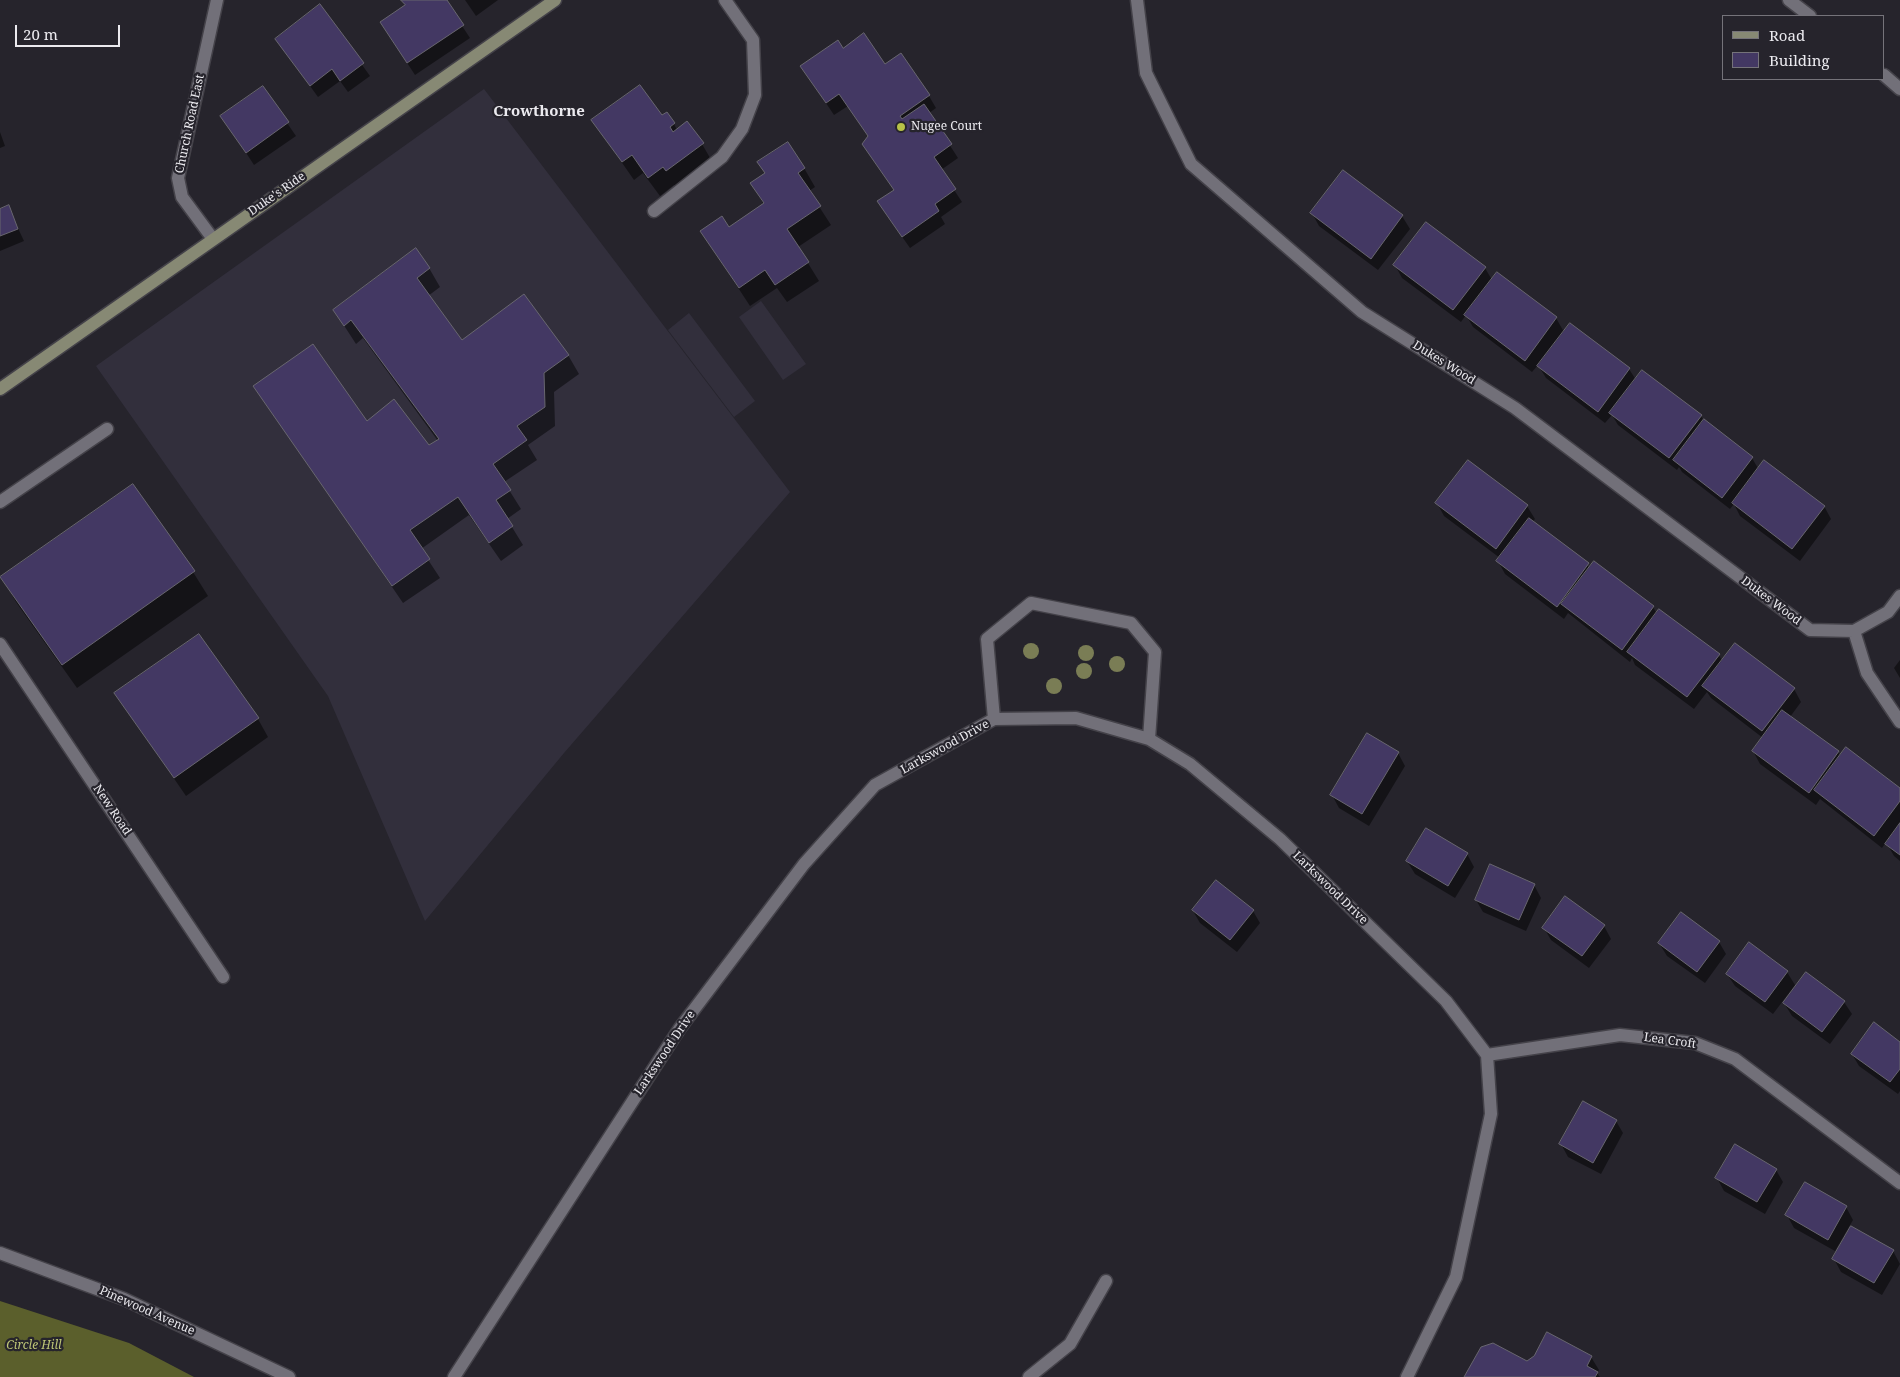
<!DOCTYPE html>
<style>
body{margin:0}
#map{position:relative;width:1900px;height:1377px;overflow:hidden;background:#26242c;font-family:"Noto Serif",serif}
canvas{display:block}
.legend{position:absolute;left:1722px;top:15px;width:162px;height:65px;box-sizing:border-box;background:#26242c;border:1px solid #75737a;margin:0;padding:6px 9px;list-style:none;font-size:15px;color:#ebeaef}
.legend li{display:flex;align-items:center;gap:10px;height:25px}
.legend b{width:25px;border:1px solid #75737a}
.scale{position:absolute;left:15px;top:25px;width:105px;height:22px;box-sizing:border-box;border:2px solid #ebeaef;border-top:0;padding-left:6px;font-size:15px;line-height:18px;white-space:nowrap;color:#ebeaef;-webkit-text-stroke:4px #26242c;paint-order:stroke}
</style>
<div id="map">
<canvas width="1900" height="1377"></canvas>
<ul class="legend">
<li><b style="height:6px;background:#878974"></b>Road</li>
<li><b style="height:14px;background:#433863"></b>Building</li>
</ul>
<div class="scale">20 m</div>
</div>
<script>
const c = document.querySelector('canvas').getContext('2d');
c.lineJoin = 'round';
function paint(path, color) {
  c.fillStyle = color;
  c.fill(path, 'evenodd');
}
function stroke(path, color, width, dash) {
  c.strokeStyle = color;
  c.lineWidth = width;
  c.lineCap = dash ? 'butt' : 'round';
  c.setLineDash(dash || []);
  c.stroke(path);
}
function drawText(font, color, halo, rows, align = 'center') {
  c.font = font + ' "Noto Serif",serif';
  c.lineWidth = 4.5;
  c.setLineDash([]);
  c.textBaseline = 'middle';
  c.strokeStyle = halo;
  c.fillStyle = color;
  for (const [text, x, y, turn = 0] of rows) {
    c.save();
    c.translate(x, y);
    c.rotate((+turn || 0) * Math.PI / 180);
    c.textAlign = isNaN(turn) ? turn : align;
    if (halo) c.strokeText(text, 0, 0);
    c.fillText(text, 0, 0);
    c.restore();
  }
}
paint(new Path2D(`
 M 484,89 L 790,492 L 564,753 L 425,921 L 328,696 L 96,366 Z
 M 761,301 L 806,364 L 783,380 L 739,317 Z
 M 689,313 L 755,401 L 734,417 L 668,330 Z`), '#322f3c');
paint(new Path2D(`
 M 0,1301 L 129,1343 L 194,1377 L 0,1377 Z`), '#5b5f2c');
paint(new Path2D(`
 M 402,0 L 445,0 L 470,38 L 415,75 L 389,35 L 405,6 Z
 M 465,0 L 498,0 L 476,16 Z
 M 320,6 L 370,76 L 348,92 L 340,81 L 318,97 L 276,39 Z
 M 843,49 L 885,66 L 929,96 L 936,108 L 929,113 L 958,158 L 941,170 L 962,202 L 941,217 L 945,224 L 910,248 L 886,214 L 895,191 L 863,144 L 869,137 L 848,106 L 834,115 L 801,66 Z
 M 263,88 L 296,136 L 254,165 L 222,116 Z
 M 662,117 L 674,124 L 677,130 L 702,144 L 713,163 L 677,189 L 674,185 L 660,196 L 643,173 L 634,180 L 593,121 Z
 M 0,132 L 5,146 L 0,148 Z
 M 804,168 L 815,187 L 809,191 L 831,225 L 798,247 L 819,281 L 787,302 L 777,288 L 750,306 L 701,231 L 729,228 L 764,205 L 752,183 Z
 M 1343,172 L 1402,216 L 1410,229 L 1378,270 L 1319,226 L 1312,213 Z
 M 8,207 L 24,241 L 0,251 L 0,210 Z
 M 1426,224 L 1485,268 L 1492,280 L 1556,318 L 1564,332 L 1629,369 L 1636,380 L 1701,416 L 1704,421 L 1752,458 L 1759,470 L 1824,506 L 1831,519 L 1800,561 L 1740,516 L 1734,504 L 1730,509 L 1682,472 L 1679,467 L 1677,470 L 1618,425 L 1612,415 L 1605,423 L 1546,378 L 1538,365 L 1532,372 L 1473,327 L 1466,315 L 1461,322 L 1402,278 L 1395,265 Z
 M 429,268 L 440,287 L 428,296 L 462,342 L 568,355 L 579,374 L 554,392 L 555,426 L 528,445 L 537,460 L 504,482 L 521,509 L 507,519 L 523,545 L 501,561 L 469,515 L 421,549 L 440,578 L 403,603 L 255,386 L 366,422 L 429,447 L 438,441 L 363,338 L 356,344 L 334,310 Z
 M 1468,461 L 1527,506 L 1535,519 L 1532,522 L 1590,568 L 1594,563 L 1653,607 L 1657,614 L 1719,655 L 1722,661 L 1794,689 L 1801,702 L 1790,717 L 1838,752 L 1841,757 L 1900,789 L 1900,861 L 1894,856 L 1886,842 L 1882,848 L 1820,799 L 1816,805 L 1760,764 L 1753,751 L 1763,738 L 1711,698 L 1707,692 L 1694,709 L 1635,665 L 1632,658 L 1630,662 L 1568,613 L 1564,619 L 1505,574 L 1498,561 L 1500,558 L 1444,516 L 1437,503 Z
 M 193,572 L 208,596 L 77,688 L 16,602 L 2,577 Z
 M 1900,660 L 1900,678 L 1894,668 Z
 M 116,694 L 258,719 L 268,737 L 186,796 Z
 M 1398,753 L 1405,766 L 1369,826 L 1339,808 L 1332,795 Z
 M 1467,854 L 1474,867 L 1455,898 L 1415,874 L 1407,861 Z
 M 1534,885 L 1541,898 L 1526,931 L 1483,912 L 1476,900 Z
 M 1193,911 L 1253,911 L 1260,923 L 1237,952 L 1200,923 Z
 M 1604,926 L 1611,939 L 1589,968 L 1551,940 L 1544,928 Z
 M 1719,942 L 1726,954 L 1705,983 L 1667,956 L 1659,943 Z
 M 1749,944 L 1787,972 L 1795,985 L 1773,1014 L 1735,986 L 1727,974 Z
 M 1844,1002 L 1852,1014 L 1830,1044 L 1792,1016 L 1784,1003 Z
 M 1900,1043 L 1900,1091 L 1898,1094 L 1859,1066 L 1852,1054 Z
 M 1616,1121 L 1623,1133 L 1601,1174 L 1568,1157 L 1561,1144 Z
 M 1776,1170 L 1783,1182 L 1765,1214 L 1724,1191 L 1717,1178 Z
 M 1846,1207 L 1853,1220 L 1835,1251 L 1794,1228 L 1787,1215 Z
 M 1893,1251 L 1900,1264 L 1882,1295 L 1841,1272 L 1834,1259 Z
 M 1591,1357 L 1599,1370 L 1597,1373 L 1600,1377 L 1466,1377 L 1527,1362 Z`), '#0007');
const building = new Path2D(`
 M 401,0 L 447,0 L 464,25 L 407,63 L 380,22 L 405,5 Z
 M 320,4 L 364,63 L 340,81 L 332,69 L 310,86 L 275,39 Z
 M 864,33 L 885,64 L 901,53 L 930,95 L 900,116 L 902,119 L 924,104 L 952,144 L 934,157 L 956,189 L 935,204 L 939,211 L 902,237 L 877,201 L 894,190 L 862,144 L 868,136 L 839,94 L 826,103 L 800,66 L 838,40 L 843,48 Z
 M 640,85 L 662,115 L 667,112 L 675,123 L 670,127 L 673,132 L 687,121 L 704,143 L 666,171 L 663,167 L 648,178 L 632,155 L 622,162 L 591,120 Z
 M 263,86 L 289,122 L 246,153 L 220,116 Z
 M 788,142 L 805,168 L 798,173 L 821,206 L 787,229 L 809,262 L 775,285 L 765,270 L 739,288 L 700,231 L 722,216 L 729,227 L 764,203 L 750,183 L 765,173 L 757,162 Z
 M 1343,170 L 1403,215 L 1371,259 L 1310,213 Z
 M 9,205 L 18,229 L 0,236 L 0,209 Z
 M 1426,222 L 1486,267 L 1453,310 L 1393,265 Z
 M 416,248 L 430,268 L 417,278 L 462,340 L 524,294 L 569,355 L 544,373 L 545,407 L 517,426 L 527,440 L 493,464 L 511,490 L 496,500 L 513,526 L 489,543 L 458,497 L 410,530 L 430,559 L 392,586 L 253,386 L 313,344 L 367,421 L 394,399 L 429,445 L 439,439 L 351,320 L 344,326 L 333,310 Z
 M 1497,272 L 1557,317 L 1525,361 L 1464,315 Z
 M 1570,323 L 1630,368 L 1598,412 L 1537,366 Z
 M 1642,370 L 1702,415 L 1669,458 L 1609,413 Z
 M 1704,419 L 1753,457 L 1722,498 L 1673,460 Z
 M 1468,460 L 1528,505 L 1496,549 L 1435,503 Z
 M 1764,460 L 1825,506 L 1792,549 L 1732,503 Z
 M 133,484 L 195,571 L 62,665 L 0,577 Z
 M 1529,518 L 1589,563 L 1557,607 L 1496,561 Z
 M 1594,561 L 1654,606 L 1622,650 L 1561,604 Z
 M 1659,609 L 1720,654 L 1687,697 L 1627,652 Z
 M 199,634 L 259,718 L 174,778 L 114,693 Z
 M 1735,643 L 1795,688 L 1762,731 L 1702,686 Z
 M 1782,710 L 1839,751 L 1809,793 L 1752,751 Z
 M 1367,733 L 1399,752 L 1362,814 L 1330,795 Z
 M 1846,747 L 1900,788 L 1900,801 L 1874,836 L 1814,790 Z
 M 1900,823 L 1900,855 L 1885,844 Z
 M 1426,828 L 1468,853 L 1448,886 L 1406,861 Z
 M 1490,864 L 1535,884 L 1519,920 L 1475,900 Z
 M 1216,880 L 1254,910 L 1230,940 L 1192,910 Z
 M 1565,896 L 1605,925 L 1582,956 L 1542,928 Z
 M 1681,912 L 1720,941 L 1697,972 L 1658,943 Z
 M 1749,942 L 1788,971 L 1765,1002 L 1726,974 Z
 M 1806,972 L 1845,1001 L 1822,1032 L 1783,1003 Z
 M 1874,1022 L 1900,1042 L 1900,1069 L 1890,1082 L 1851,1054 Z
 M 1583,1101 L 1617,1120 L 1593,1163 L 1559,1144 Z
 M 1735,1144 L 1777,1169 L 1757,1202 L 1715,1178 Z
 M 1805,1182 L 1847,1206 L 1828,1240 L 1785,1215 Z
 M 1851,1226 L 1894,1250 L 1874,1283 L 1832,1259 Z
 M 1547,1332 L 1592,1356 L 1587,1366 L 1598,1372 L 1595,1377 L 1464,1377 L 1481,1347 L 1493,1343 L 1527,1361 L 1534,1356 Z`);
paint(building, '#433863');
stroke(building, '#68666f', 1);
const lane = new Path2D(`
 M 0,502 L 107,429`);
const street = new Path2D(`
 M 1137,0 L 1146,73 L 1191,164 L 1362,312 L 1515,408 L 1810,630 L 1854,631 L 1888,612 L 1900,596
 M 1789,0 L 1810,16
 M 1884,75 L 1900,89
 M 654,211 L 722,157 L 742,129 L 755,95 L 753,40 L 725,0
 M 213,239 L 182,197 L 178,178 L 217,0
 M 1854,631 L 1867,673 L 1900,722
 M 0,644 L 223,977
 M 994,719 L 987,639 L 1031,603 L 1131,623 L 1155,652 L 1149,739
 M 1487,1055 L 1620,1035 L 1695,1043 L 1735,1059 L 1900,1183
 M 0,1253 L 124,1299 L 289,1377
 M 454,1377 L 680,1028 L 804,864 L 875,785 L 994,719 L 1076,718 L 1149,739 L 1190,764 L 1280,839 L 1446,1001 L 1487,1055 L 1491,1114 L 1456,1277 L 1407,1377
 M 1029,1377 L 1070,1344 L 1106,1281`);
const secondary = new Path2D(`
 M 0,389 L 555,0`);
stroke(lane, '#444249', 15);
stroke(street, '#444249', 15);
stroke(secondary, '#444249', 15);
stroke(lane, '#727079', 12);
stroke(street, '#727079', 12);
stroke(secondary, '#878974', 12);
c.fillStyle = '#7a7d55';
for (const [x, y] of [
 [1031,651],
 [1086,653],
 [1117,664],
 [1084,671],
 [1054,686]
]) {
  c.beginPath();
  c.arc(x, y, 8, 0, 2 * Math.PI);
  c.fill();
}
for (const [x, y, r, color] of [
 [901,127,5,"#b7c148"]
]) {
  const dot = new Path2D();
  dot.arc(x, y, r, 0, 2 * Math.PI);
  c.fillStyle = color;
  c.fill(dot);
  stroke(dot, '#26242c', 2);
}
drawText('12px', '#ebeaef', '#26242c', [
 ["Church Road East",190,124,-78],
 ["Duke's Ride",277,194,-35],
 ["Dukes Wood",1444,363,32],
 ["Dukes Wood",1771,601,37],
 ["Larkswood Drive",945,747,-29],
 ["New Road",112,810,56],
 ["Larkswood Drive",1330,888,44],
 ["Lea Croft",1670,1041,8],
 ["Larkswood Drive",665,1053,-56],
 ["Pinewood Avenue",147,1311,24]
]);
drawText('12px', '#ebeaef', '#26242c', [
 ["Nugee Court",911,127]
], 'left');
drawText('italic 12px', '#bec676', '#26242c', [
 ["Circle Hill",34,1346]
]);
drawText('bold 15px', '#ebeaef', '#26242c', [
 ["Crowthorne",539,112]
]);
</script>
